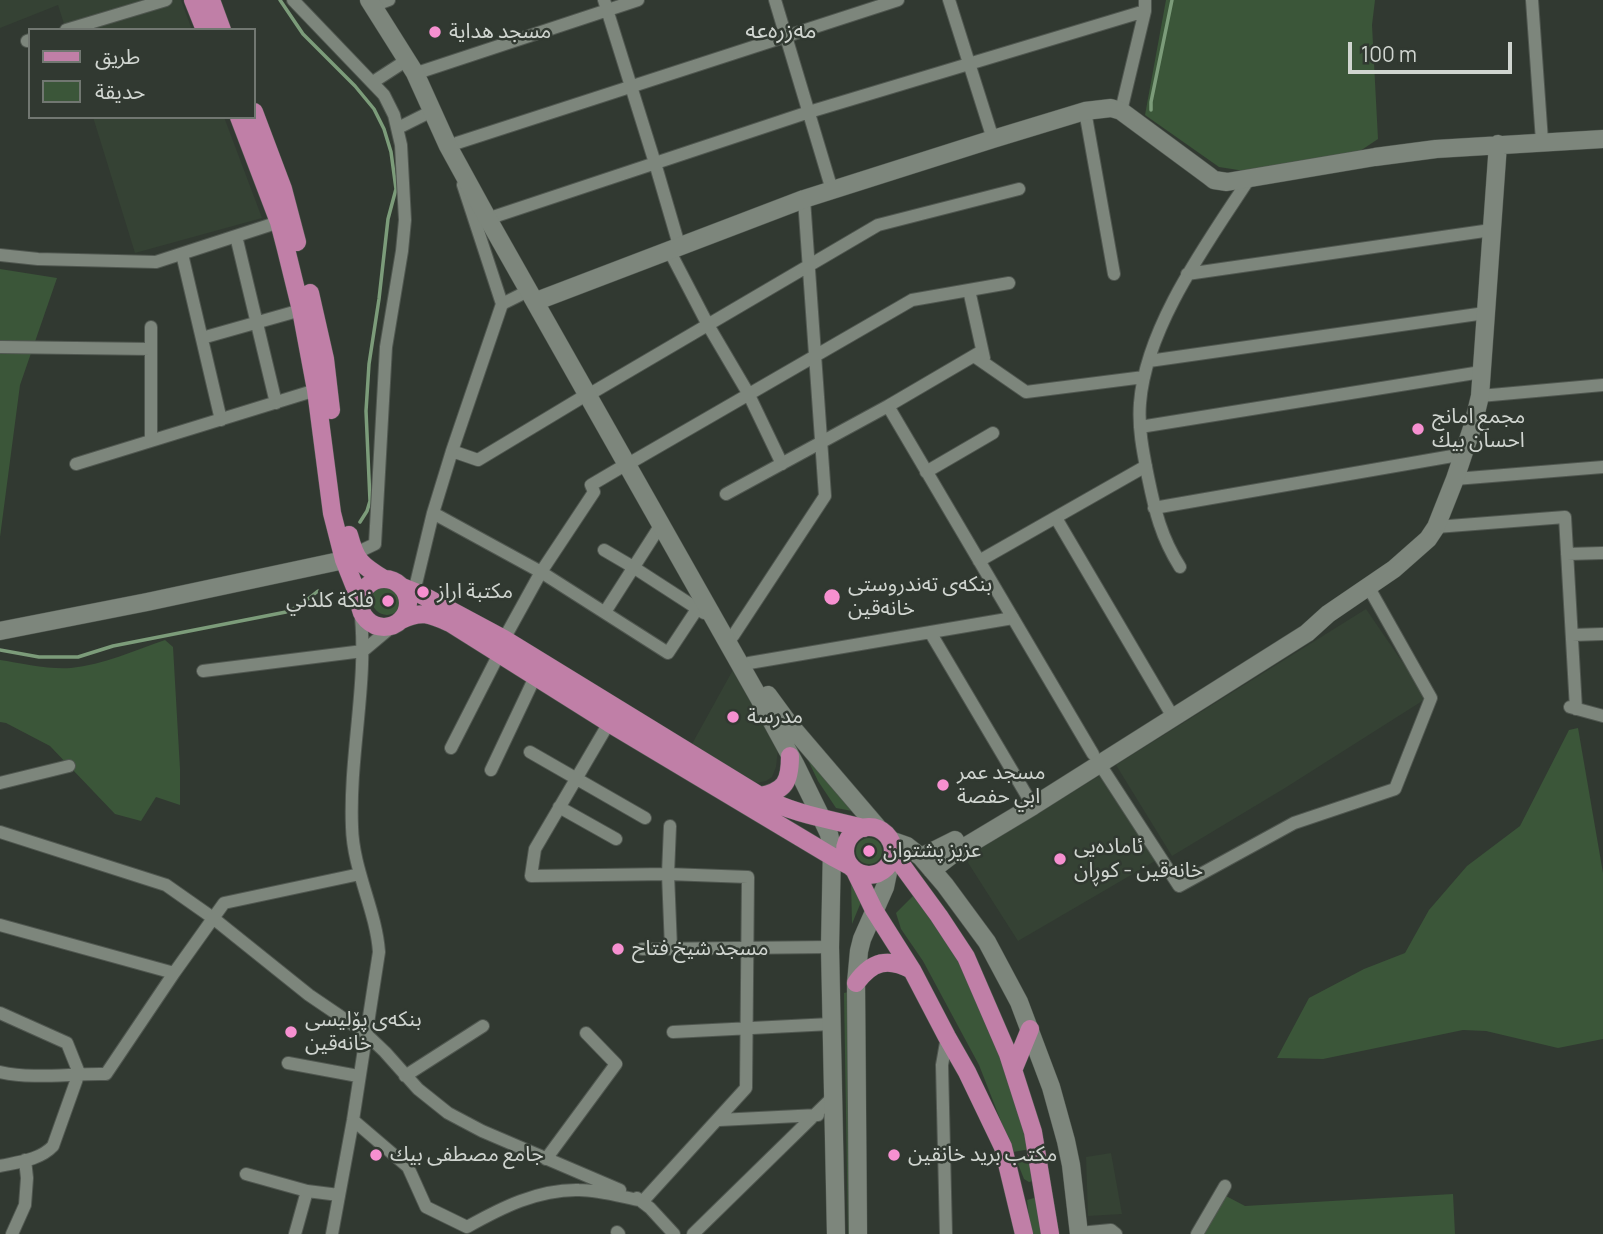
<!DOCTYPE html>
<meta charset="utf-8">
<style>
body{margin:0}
#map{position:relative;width:1603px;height:1234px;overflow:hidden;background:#313931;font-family:Manrope,"Noto Sans Arabic",sans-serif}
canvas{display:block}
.legend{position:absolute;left:28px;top:28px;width:228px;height:91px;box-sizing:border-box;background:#313931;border:2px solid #717771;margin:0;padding:9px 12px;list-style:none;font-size:21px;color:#d0d5d0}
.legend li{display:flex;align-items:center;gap:14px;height:35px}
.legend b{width:35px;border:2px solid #717771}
.scale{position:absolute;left:1348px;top:42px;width:164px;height:32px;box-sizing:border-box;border:4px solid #d0d5d0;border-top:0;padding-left:9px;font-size:21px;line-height:24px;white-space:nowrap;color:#d0d5d0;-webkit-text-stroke:5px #313931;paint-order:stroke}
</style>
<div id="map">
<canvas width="1603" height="1234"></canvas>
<ul class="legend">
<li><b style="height:9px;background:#c07fa7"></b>طريق</li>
<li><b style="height:19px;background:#3b5639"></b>حديقة</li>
</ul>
<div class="scale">100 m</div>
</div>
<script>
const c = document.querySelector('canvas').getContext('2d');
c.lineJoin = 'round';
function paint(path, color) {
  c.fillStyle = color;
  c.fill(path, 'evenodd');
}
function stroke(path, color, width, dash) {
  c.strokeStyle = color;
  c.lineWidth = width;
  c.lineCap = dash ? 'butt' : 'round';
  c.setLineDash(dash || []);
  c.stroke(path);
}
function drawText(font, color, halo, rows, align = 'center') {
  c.font = font + ' Manrope,"Noto Sans Arabic",sans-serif';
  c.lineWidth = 5;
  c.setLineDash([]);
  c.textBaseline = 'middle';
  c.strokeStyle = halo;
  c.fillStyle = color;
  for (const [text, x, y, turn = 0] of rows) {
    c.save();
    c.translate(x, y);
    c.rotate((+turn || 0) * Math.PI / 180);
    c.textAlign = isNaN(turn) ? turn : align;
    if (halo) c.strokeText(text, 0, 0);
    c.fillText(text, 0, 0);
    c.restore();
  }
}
paint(new Path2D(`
 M 0,0 L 181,0 L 192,30 L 66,30 L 58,5 L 0,28 Z
 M 93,117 L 224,117 L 262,218 L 135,253 Z
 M 1366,609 L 1427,698 L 1285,788 L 1172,856 L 1116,765 Z
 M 734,668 L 778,750 L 776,767 L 772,777 L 766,781 L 757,783 L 752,781 L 692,744 Z
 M 1099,776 L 1155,861 L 1018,941 L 965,858 Z
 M 1111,1153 L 1122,1214 L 1088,1216 L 1086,1157 Z`), '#354234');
paint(new Path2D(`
 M 1166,0 L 1375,0 L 1372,25 L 1378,139 L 1357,153 L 1251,172 L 1219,167 L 1145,115 Z
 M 0,269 L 57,278 L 20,385 L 0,537 Z
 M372 600a15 15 0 1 1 30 0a15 15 0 1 1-30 0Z
 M 165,640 L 173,647 L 180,769 L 180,805 L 156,797 L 141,821 L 115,814 L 50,746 L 6,723 L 0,722 L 0,660 C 20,663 51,670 71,668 C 103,665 135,650 165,640 Z
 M 1578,728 L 1603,873 L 1603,1039 L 1558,1048 L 1486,1031 L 1463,1030 L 1323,1059 L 1277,1058 L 1309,998 L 1364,969 L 1405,953 L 1429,910 L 1467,866 L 1520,826 L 1569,730 Z
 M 807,758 L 863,813 L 836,808 L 818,781 Z
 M856 851a13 13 0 1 1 26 0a13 13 0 1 1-26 0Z
 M 851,880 L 861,902 L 852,924 Z
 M 919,890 L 967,972 L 989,1024 L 1031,1149 L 1013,1152 L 979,1065 L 923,961 L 901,929 L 896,913 Z
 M 848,992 L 851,1234 L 848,1234 L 844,993 Z
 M 1031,1155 L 1033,1181 L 1029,1182 L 1024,1179 L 1016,1159 Z
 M 1453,1194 L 1455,1234 L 1199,1234 L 1226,1196 L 1245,1206 Z
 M 1041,1196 L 1044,1234 L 1031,1234 L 1027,1200 Z`), '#3b5639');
stroke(new Path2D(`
 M 280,0 L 303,34 L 355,86 L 374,109 L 384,129 L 391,152 L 396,189 L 388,219 L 379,299 L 369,364 L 366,411 L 370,501 L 367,511 L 360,522
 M 1151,110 L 1151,102 L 1172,0
 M 0,650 L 39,657 L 78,657 L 113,646 L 286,612 L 299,606 L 318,591`), '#7c9c7a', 3.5);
const street = new Path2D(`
 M 293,0 L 384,95 L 394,115 L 401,145 L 405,220 L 402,251 L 386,347 L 375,544 L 354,554
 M 604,0 L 655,163 L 679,245
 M 775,0 L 832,190
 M 949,0 L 993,139
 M 1532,0 L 1542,141
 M 381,3 L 389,0
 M 66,30 L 166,0
 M 27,41 L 30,40
 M 423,71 L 638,0
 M 373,82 L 407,60
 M 1085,111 L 1114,274
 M 1121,111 L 1145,11 L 1145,0
 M 398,128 L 432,111
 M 457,143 L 898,0
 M 496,216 L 809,112 L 1145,11
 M 236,236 L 276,403
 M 669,250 L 708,325 L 748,393 L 782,464
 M 182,254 L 221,420
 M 0,255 L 38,259 L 156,262 L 279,222
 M 1187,274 L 1491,230
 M 969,290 L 984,358
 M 502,304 L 528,291
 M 151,327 L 151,441
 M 202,338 L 301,310
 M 0,347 L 151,349
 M 974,356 L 1026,392 L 1144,377
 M 1149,361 L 1485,313
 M 595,391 L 878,225 L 1019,189
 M 1480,396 L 1603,385
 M 888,406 L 1093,754
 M 1140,427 L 1481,372
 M 452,451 L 478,460 L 586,395
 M 635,460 L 912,300 L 1009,283
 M 76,464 L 316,390
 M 926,472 L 993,433
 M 1455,479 L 1603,467
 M 726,494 L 888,406 L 982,351
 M 1154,508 L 1464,454
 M 433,513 L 541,572 L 668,653 L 703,600
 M 1056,518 L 1173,717
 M 1436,527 L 1565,517 L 1576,709
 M 604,550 L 633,567 L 704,613
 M 1567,554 L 1603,553
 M 979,561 L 1146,466
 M 1180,567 C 1161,537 1155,511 1148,477 C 1143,452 1138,428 1140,403 C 1146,326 1208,242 1249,179
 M 407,609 L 414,592 L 433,513 L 452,451 L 502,304 L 463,185
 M 605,612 L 660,526
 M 930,632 L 1033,806
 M 1572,635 L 1603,634
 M 733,636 L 825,496 L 804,199
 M 504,639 L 541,572 L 594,492 L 591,485 L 625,465
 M 749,663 L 1013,618
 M 203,671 L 363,651 L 394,625
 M 1570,707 L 1603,716
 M 451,748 L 499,654
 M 530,752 L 645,818
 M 1099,763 L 1179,886 L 1294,823 L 1395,789 L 1431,698 L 1369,588
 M 491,770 L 535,677
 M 0,783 L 69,766
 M 559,807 L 616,839
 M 670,826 L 668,874 L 671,948
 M 0,832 L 166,885 L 213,918 L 309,995 L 365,1033 L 385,1052 L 418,1089 L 448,1113 L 482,1131 L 620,1190
 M 0,925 L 174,973
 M 642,949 L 830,947
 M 0,1013 L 67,1043 L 79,1073 L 53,1146 C 40,1160 18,1162 0,1166
 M 673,1032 L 831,1024
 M 288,1063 L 358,1076
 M 0,1072 C 34,1080 71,1073 106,1074 L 174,973 L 224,903 L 360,874
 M 405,1076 L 483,1026
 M 353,1120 L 408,1167 L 426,1207 L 467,1227 C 501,1208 538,1189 579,1190 C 600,1190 622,1197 643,1201 L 746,1088 L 748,877 L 668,874 L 531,876 L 535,849 L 613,716
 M 719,1120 L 818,1115
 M 546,1159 L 616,1064 L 586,1033
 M 246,1174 L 307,1191 L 339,1195
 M 637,1198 L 650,1208 L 674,1234
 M 617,1232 L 619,1234
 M 1079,1233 L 1111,1230 L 1116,1234
 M 12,1234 L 25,1205 L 27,1178 L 25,1160
 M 295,1234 L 307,1191
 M 332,1234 L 353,1120 L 379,952 C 376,910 353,870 352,827 C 349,753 369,680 360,607
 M 693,1234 L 832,1098
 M 946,1234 L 942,1065 L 947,1037
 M 1197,1234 L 1225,1186`);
const secondary = new Path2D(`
 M 369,0 L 415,73 L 448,146 L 488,219 L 759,698 L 795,764 L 822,819 L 829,834 L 832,848 L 830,947 L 836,1234
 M 542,299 L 804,199 L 993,139 L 1085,111 L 1111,108 L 1121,111 L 1209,176 L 1214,180 L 1227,182 L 1375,157 L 1436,149 L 1603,139
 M 0,631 L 147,602 L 344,560
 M 768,695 L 790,725 L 879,829
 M 890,840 L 907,846 L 921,857 L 945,885 L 987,942 L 1019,1002 L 1051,1087 L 1066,1141 L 1071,1165 L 1079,1234
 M 921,857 L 955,840
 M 932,870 L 953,854 L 1033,806 L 1307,633 L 1328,614 L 1394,569 L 1428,539 L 1436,527 L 1455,479 L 1473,425 L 1480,396 L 1498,144
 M 858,1234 L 856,983 L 859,951 L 862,939 L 885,887 L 890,863`);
const primary = new Path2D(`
 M 193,0 L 205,30
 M 211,0 L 222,30
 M 254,112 L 283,189 L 297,242
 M 239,117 L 279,222 L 286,249 L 301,310 L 316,390 L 332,513 L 344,560 L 360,600
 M 310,293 L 325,359 L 331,410
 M 349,535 C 356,561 361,565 384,579
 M360 603a24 24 0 1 1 48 0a24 24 0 1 1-48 0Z
 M 402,587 L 420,594 L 504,639 L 760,796 C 793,814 828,819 864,828
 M 401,620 C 422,610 430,614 450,623 L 609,723 L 833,857 L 850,866
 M 760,796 C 785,791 790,782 790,756
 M845 851a24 24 0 1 1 48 0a24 24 0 1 1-48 0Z
 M 893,853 L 939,916 L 966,957 L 1008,1054 L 1033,1132 L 1050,1234
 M 855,871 L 874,910 L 912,970 L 947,1037 L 967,1072 L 1003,1147 L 1024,1234
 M 856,983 C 872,961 888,957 912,970
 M 1014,1068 L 1030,1029`);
stroke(street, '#505750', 14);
stroke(secondary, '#505750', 19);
stroke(primary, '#505750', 19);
stroke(street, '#7d867c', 12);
stroke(secondary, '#7d867c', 18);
stroke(primary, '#c07fa7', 18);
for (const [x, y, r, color] of [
 [435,32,7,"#f690d0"],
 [1418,429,7,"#f690d0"],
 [423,592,7,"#f690d0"],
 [832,597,9,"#f690d0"],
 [388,601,7,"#f690d0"],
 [733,717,7,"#f690d0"],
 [943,785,7,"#f690d0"],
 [869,851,7,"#f690d0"],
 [1060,859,7,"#f690d0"],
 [618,949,7,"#f690d0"],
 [291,1032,7,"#f690d0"],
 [376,1155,7,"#f690d0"],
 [894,1155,7,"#f690d0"]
]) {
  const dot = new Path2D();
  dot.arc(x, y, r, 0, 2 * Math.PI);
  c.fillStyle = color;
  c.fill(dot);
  stroke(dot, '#313931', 2.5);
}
drawText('21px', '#d0d5d0', '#313931', [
 ["مسجد هداية",449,32],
 ["مجمع امانج",1432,417],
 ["احسان بيك",1432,441],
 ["بنکەی تەندروستی",848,585],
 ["خانەقین",848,609],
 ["مكتبة اراز",437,592],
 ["فلكة كلدني",374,601,"right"],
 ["مدرسة",747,717],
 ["مسجد عمر",957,773],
 ["ابي حفصة",957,797],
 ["ئامادەیی",1074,847],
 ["خانەقین - کوڕان",1074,871],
 ["عزيز پشتوان",883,851],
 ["مسجد شيخ فتاح",632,949],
 ["بنکەی پۆلیسی",305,1020],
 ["خانەقین",305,1044],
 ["جامع مصطفى بيك",390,1155],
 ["مكتب بريد خانقين",908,1155]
], 'left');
drawText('23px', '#d0d5d0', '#313931', [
 ["مەزرەعە",781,32]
]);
</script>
